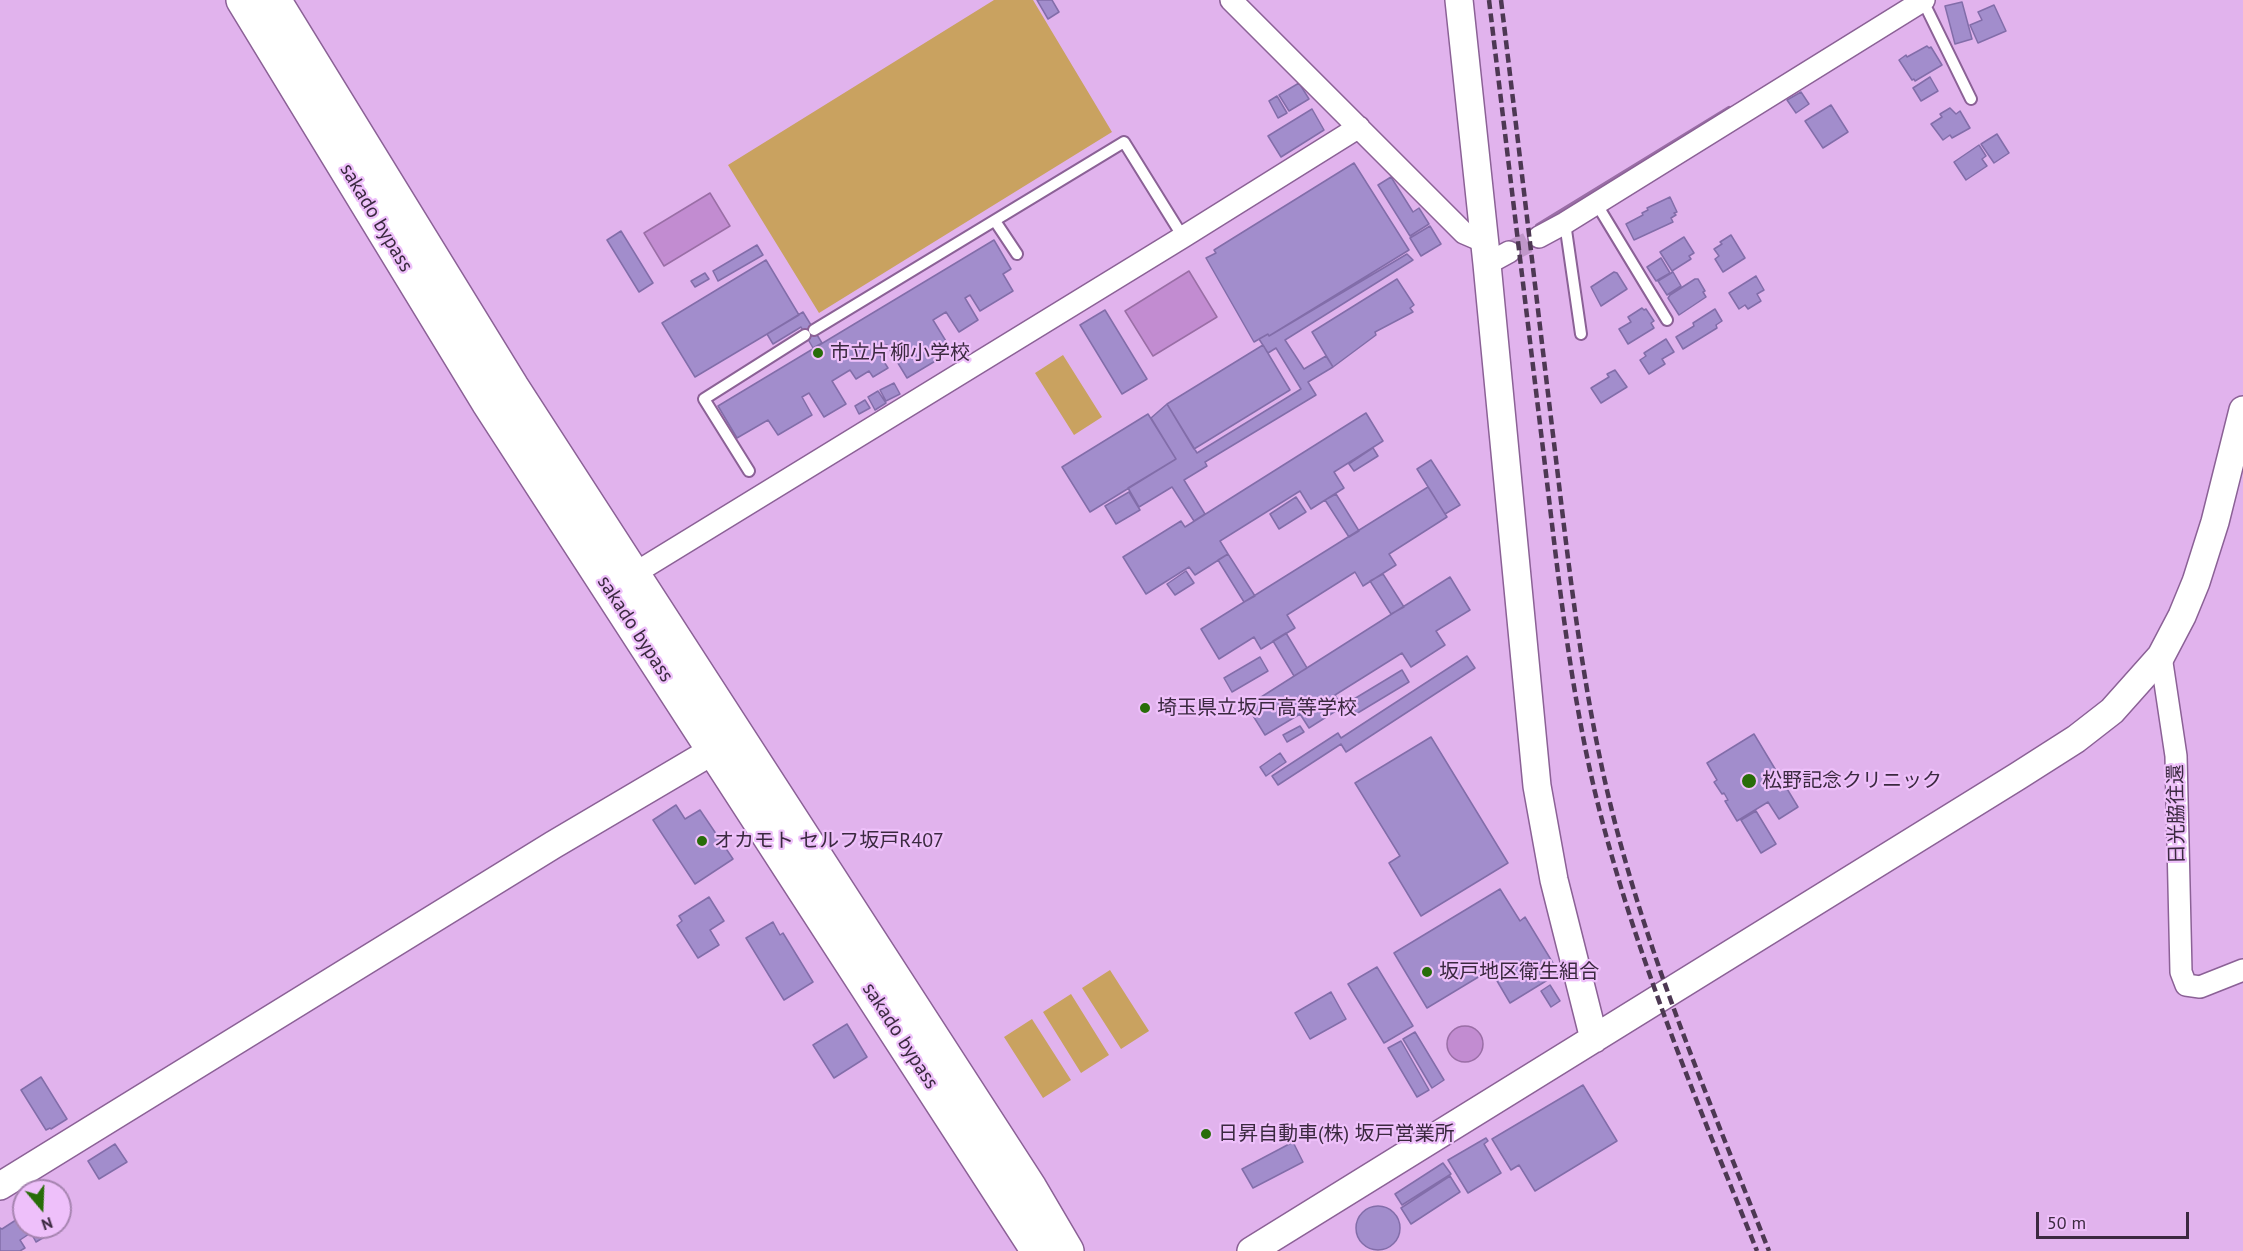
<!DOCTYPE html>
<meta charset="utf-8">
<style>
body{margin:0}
#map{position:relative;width:2243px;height:1251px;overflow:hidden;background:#e1b3ed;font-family:"PT Sans",sans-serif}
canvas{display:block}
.north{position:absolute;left:12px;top:1179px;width:60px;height:60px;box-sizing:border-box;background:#eec0fa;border:2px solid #a684b0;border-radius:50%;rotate:161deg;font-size:16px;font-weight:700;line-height:24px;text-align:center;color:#3b2940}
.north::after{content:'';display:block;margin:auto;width:21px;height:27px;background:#286d09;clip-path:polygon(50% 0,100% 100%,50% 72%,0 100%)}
.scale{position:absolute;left:2036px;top:1212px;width:153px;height:27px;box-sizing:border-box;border:3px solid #3b2940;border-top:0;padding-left:8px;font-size:18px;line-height:21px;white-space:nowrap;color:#3b2940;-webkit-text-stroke:4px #eec0fa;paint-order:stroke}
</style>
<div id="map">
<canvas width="2243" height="1251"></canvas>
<div class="north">N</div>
<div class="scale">50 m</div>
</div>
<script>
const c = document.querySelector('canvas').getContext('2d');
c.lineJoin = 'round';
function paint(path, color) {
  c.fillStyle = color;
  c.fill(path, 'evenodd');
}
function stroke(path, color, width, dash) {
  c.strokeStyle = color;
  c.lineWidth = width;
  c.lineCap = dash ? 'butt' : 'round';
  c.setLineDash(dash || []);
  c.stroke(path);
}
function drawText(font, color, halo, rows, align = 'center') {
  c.font = font + ' "PT Sans","Noto Sans JP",sans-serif';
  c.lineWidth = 4.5;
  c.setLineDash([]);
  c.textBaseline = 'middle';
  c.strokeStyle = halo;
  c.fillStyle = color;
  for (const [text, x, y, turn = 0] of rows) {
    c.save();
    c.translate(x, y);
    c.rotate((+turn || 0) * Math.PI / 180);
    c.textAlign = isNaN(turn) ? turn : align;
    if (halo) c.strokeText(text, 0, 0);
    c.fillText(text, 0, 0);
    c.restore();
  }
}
paint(new Path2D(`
 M 994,0 L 1033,0 L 1112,132 L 819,313 L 728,165 Z
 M 1063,355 L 1102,417 L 1074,435 L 1035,373 Z
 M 1110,970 L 1149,1031 L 1121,1049 L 1082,988 Z
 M 1071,994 L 1109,1055 L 1081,1073 L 1043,1012 Z
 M 1032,1019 L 1071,1080 L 1043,1098 L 1004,1037 Z`), '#c9a260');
const water = new Path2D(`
 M 710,193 L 730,226 L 664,266 L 644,233 Z
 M 1189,271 L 1217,317 L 1153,356 L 1125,311 Z
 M1447 1044a18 18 0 1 1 36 0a18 18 0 1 1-36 0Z`);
paint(water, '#c28cd1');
stroke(water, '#9a6ea6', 1.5);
stroke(new Path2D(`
 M 1538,226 L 1729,109`), '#9a6ea6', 6);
const building = new Path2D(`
 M 1037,0 L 1052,0 L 1059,12 L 1048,19 Z
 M 1962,2 L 1972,39 L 1955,44 L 1945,6 Z
 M 1994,5 L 2006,31 L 1978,43 L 1970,25 L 1982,20 L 1978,12 Z
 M 1927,46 L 1929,48 L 1931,47 L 1942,65 L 1915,81 L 1914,79 L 1912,80 L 1899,60 L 1906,55 L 1907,57 Z
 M 1930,77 L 1938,91 L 1921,101 L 1913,88 Z
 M 1299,83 L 1309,99 L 1289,111 L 1279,95 Z
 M 1801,92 L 1809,104 L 1796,113 L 1787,100 Z
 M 1277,96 L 1287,113 L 1278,118 L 1269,101 Z
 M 1831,105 L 1848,132 L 1823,148 L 1805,121 Z
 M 1950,108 L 1956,114 L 1960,111 L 1970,128 L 1952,138 L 1950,135 L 1943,140 L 1931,124 L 1942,117 L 1940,114 Z
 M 1312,109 L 1324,130 L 1281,157 L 1268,136 Z
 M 1997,134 L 2009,153 L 1994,163 L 1981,144 Z
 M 1979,145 L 1986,156 L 1982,159 L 1987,166 L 1966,180 L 1954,162 Z
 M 1354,163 L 1409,250 L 1269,336 L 1268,334 L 1254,342 L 1206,258 L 1216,253 L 1214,250 Z
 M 1391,177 L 1413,212 L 1419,208 L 1429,224 L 1410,236 L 1378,185 Z
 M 1670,197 L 1677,212 L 1674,213 L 1676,215 L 1671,218 L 1673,222 L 1634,240 L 1626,224 L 1643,215 L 1642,213 L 1648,210 L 1647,208 Z
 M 1430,226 L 1441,244 L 1421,256 L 1410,238 Z
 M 621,231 L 653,283 L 639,292 L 607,240 Z
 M 1731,235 L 1745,258 L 1723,272 L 1715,259 L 1719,256 L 1714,249 L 1722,244 L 1720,242 Z
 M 1684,237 L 1694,253 L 1689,256 L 1691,259 L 1672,271 L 1660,252 Z
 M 994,240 L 1011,269 L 1003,274 L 1013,291 L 980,311 L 970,295 L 965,298 L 978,320 L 959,332 L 946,312 L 933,320 L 952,351 L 907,378 L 887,345 L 877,351 L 888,368 L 873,377 L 869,371 L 856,379 L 850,370 L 832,381 L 846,404 L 824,417 L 809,393 L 802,397 L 812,415 L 778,435 L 768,420 L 737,438 L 718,406 Z
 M 757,245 L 763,255 L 718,281 L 713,271 Z
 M 1407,254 L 1413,260 L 1285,340 L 1304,369 L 1326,356 L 1333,367 L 1308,382 L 1316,395 L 1205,462 L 1207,466 L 1184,480 L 1205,514 L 1194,521 L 1172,487 L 1139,507 L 1128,488 L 1176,459 L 1151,418 L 1167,404 L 1197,453 L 1301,389 L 1276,348 L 1268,353 L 1259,339 L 1268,334 L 1269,336 Z
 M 1661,258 L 1670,273 L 1656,281 L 1647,267 Z
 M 766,260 L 799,315 L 695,377 L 662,323 Z
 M 1614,272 L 1617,273 L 1627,289 L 1601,306 L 1591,287 Z
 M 1673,272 L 1681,286 L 1667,295 L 1658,281 Z
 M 705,273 L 709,279 L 695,287 L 691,281 Z
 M 1756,276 L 1764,290 L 1757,294 L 1761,301 L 1748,309 L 1745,305 L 1739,309 L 1729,293 Z
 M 1397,279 L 1414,305 L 1410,308 L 1413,312 L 1375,332 L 1376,335 L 1333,367 L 1312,332 Z
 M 1695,279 L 1698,279 L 1705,291 L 1703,292 L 1706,297 L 1679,315 L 1668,298 L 1670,295 Z
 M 1642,308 L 1644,310 L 1646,309 L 1654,321 L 1651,323 L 1654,328 L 1628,344 L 1619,329 L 1631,322 L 1628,317 Z
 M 1715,309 L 1722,321 L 1716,325 L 1717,328 L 1683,349 L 1676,337 L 1694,326 L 1693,323 Z
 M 1105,310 L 1147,379 L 1122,394 L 1080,325 Z
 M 803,312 L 822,343 L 813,348 L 801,327 L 773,344 L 767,334 Z
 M 1666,339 L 1674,352 L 1662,359 L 1665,364 L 1649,374 L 1640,360 L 1646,356 L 1644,353 Z
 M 1263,345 L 1290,390 L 1194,449 L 1167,404 Z
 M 1615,370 L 1627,387 L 1601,403 L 1591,388 L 1609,377 L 1607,374 Z
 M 894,383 L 900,394 L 886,401 L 880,390 Z
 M 878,391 L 886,403 L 875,410 L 868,397 Z
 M 865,400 L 870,408 L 859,414 L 855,406 Z
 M 1366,413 L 1383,441 L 1334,472 L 1344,488 L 1311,509 L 1300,491 L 1220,541 L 1228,554 L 1195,575 L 1189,567 L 1146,594 L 1123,557 L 1181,521 L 1185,527 Z
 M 1148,414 L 1176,459 L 1090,512 L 1062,467 Z
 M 1373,448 L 1378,456 L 1354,471 L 1349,464 Z
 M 1431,460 L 1460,505 L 1445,514 L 1417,469 Z
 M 1428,487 L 1447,517 L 1389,554 L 1396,565 L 1363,586 L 1355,572 L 1287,615 L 1295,628 L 1261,649 L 1254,637 L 1219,659 L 1201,629 Z
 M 1129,492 L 1140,510 L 1116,524 L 1105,506 Z
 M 1336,494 L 1359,531 L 1349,537 L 1325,500 Z
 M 1296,497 L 1306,512 L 1279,529 L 1270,514 Z
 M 1228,554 L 1255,596 L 1244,602 L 1218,560 Z
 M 1186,571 L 1194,583 L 1175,595 L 1167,584 Z
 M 1383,574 L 1404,607 L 1391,614 L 1370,581 Z
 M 1450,577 L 1470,610 L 1436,631 L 1445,645 L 1411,667 L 1402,653 L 1335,695 L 1342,707 L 1309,728 L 1300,714 L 1265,735 L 1247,706 Z
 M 1286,633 L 1307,668 L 1294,676 L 1273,641 Z
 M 1467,656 L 1475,668 L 1346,752 L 1341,744 L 1278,785 L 1272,776 L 1338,733 L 1341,738 Z
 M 1260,657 L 1268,671 L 1232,692 L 1224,678 Z
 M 1402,670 L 1409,682 L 1356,714 L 1349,702 Z
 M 1300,726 L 1304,732 L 1287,742 L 1283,735 Z
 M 1754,734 L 1798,807 L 1779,819 L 1768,802 L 1737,821 L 1725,801 L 1728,800 L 1724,793 L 1722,794 L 1714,782 L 1717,780 L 1707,763 Z
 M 1431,737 L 1508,863 L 1421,916 L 1389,863 L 1400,856 L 1355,783 Z
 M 1280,753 L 1286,762 L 1266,776 L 1260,767 Z
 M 676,805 L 685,819 L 700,810 L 733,859 L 695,884 L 653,820 Z
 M 1756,811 L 1776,844 L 1761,853 L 1741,820 Z
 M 1500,889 L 1520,921 L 1525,917 L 1559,973 L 1510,1003 L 1493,974 L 1498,972 L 1495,967 L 1427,1008 L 1394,953 Z
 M 709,897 L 724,921 L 710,930 L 719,945 L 698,958 L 677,925 L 682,921 L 679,916 Z
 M 773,922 L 780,935 L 783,933 L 813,982 L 784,1000 L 746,938 Z
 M 1377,967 L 1413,1026 L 1384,1043 L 1348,984 Z
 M 1550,985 L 1560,1001 L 1551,1007 L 1541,991 Z
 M 1331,992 L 1346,1019 L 1310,1039 L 1295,1013 Z
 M 847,1024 L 867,1057 L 834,1078 L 813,1045 Z
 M 1415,1032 L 1444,1080 L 1432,1088 L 1403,1039 Z
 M 1401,1041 L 1429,1090 L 1417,1097 L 1388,1048 Z
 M 41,1077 L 67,1119 L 51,1129 L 50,1128 L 46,1130 L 21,1090 Z
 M 1583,1085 L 1617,1141 L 1535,1191 L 1519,1165 L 1511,1170 L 1492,1139 Z
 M 1486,1138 L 1488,1141 L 1484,1144 L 1501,1173 L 1468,1193 L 1448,1160 Z
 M 1293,1142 L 1303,1162 L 1253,1188 L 1242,1169 Z
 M 115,1144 L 127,1162 L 99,1179 L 88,1161 Z
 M 1443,1163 L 1451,1174 L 1402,1205 L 1395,1194 Z
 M 1450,1176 L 1460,1192 L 1411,1224 L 1401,1208 Z
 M1356 1228a22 22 0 1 1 44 0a22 22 0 1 1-44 0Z
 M 19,1218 L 29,1234 L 20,1240 L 25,1248 L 20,1251 L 0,1251 L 0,1228 L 2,1229 Z
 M 40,1228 L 46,1236 L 36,1242 L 31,1233 Z`);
paint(building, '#a28dcc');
stroke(building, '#826da9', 1.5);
stroke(new Path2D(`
 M 1509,252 L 1539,237`), '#c097ca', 21, [21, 10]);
const service = new Path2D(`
 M 1923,1 L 1971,99
 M 1596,203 L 1667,320
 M 995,221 L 1017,254
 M 1565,223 L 1581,334
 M 814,330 L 1124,142 L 1183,237
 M 749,471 L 704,399 L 805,335`);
const minor = new Path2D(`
 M 1231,0 L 1464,233 L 1485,242
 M 1539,237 L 1565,223 L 1924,0
 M 1487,264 L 1509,252
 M 632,575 L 1183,237 L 1359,127
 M 2161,656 L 2176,756 L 2181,972 L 2186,985 L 2200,987 L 2243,970`);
const tertiary = new Path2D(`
 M 1459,0 L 1487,264 L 1537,786 L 1554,880 L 1594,1039
 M 0,1186 L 553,845 L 714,750
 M 1251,1251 L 2018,776 L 2076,739 L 2112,711 L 2161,656 L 2182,616 L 2196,582 L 2215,522 L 2243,410`);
const trunk = new Path2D(`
 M 243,0 L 488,402 L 1038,1251
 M 274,0 L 512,387 L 1030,1188 L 1067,1251`);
stroke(service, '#8b6196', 14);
stroke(minor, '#8b6196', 24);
stroke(tertiary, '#8b6196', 30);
stroke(trunk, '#8b6196', 36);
stroke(service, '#fff', 10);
stroke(minor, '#fff', 21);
stroke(tertiary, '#fff', 27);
stroke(trunk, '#fff', 33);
stroke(new Path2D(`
 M 1489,0 C 1507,150 1525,300 1543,449 C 1557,563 1568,677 1594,788 C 1632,948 1696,1099 1757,1251
 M 1501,0 C 1519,148 1536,295 1554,443 C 1570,575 1584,709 1619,838 C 1657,980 1715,1115 1769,1251`), '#4d3853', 4.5, [9, 4.5]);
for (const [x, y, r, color] of [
 [818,353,6,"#286d09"],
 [1145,708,6,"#286d09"],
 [1749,781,8,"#286d09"],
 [702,841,6,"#286d09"],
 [1427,972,6,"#286d09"],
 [1206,1134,6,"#286d09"]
]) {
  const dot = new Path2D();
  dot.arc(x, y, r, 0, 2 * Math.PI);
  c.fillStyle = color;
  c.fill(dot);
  stroke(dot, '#eec0fa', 2);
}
drawText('20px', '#3b2940', '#eec0fa', [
 ["sakado bypass",376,218,59],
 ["sakado bypass",635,629,57],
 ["日光脇往還",2177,814,-91],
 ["sakado bypass",900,1036,57]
]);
drawText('20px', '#3b2940', '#eec0fa', [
 ["市立片柳小学校",830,353],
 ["埼玉県立坂戸高等学校",1157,708],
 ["松野記念クリニック",1762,781],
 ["オカモト セルフ坂戸R407",714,841],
 ["坂戸地区衛生組合",1439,972],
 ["日昇自動車(株) 坂戸営業所",1218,1134]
], 'left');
</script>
